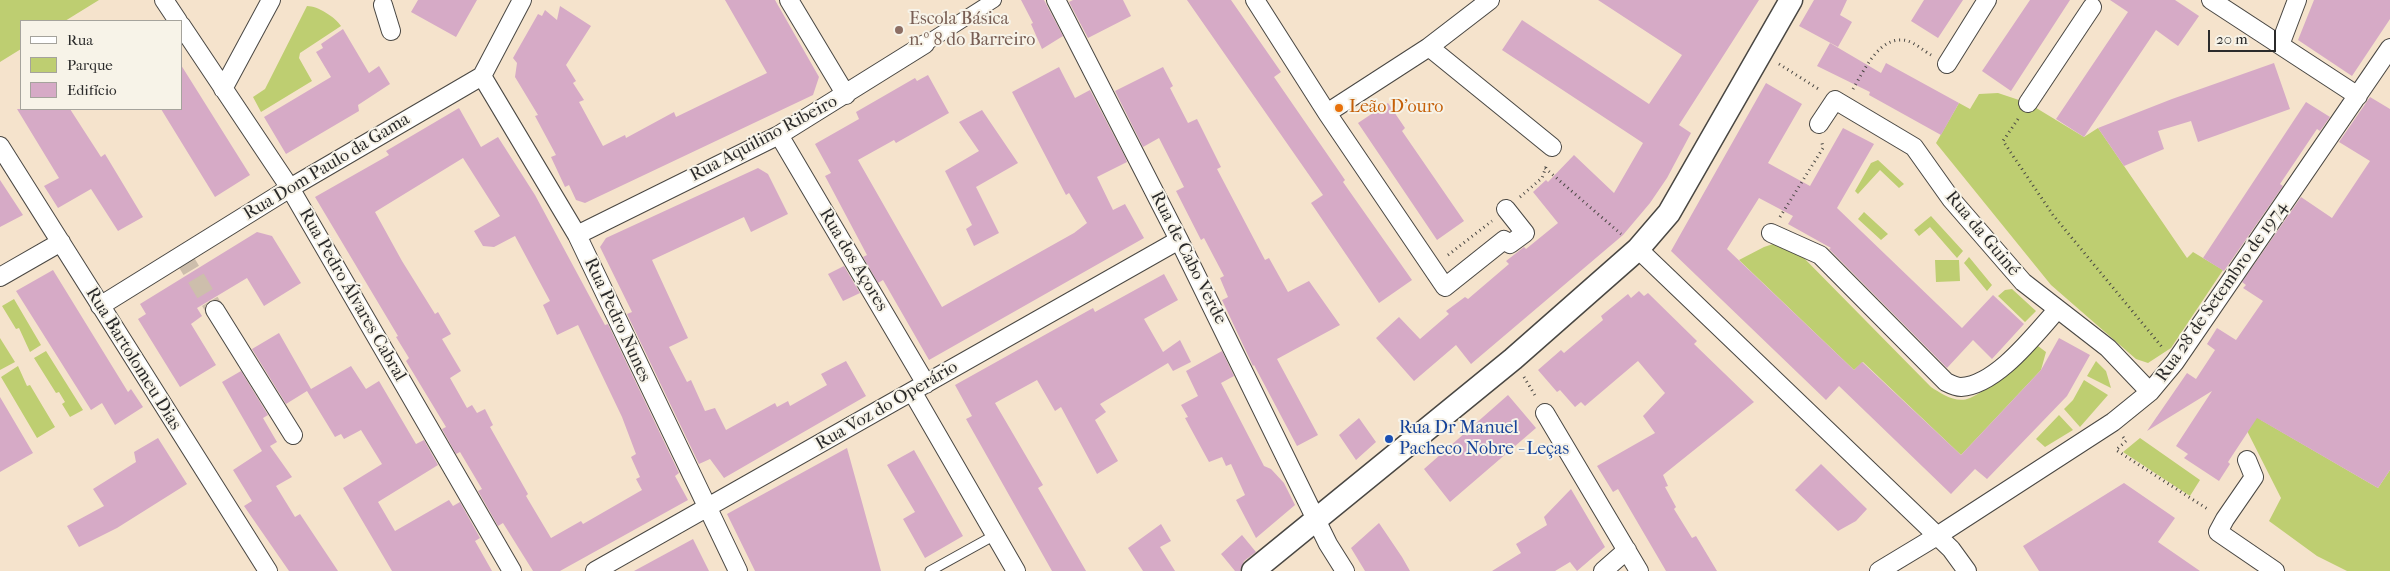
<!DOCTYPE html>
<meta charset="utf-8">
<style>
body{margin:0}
#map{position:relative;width:2390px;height:571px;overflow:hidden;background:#f5e3cc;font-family:"IM FELL French Canon",serif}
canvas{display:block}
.legend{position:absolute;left:20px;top:20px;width:162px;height:90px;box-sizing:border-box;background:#f7f3e8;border:1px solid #a5a39c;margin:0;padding:6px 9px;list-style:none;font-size:15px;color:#2b2b2b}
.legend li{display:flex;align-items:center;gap:10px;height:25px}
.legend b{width:25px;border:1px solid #a5a39c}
.scale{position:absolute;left:2208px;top:30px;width:68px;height:22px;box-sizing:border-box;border:2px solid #2b2b2b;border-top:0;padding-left:6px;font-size:15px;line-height:18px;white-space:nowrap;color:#2b2b2b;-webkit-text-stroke:4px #f7f3e8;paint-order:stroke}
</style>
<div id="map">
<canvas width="2390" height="571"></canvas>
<ul class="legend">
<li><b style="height:6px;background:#fff"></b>Rua</li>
<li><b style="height:14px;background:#bece71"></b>Parque</li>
<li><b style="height:14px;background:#d6aac6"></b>Edifício</li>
</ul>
<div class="scale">20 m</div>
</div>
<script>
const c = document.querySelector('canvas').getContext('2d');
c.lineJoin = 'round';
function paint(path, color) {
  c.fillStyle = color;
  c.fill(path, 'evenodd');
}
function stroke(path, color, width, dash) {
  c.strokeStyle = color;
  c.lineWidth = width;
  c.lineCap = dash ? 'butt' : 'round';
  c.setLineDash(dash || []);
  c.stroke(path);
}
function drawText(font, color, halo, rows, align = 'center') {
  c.font = font + ' "IM FELL French Canon",serif';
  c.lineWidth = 4;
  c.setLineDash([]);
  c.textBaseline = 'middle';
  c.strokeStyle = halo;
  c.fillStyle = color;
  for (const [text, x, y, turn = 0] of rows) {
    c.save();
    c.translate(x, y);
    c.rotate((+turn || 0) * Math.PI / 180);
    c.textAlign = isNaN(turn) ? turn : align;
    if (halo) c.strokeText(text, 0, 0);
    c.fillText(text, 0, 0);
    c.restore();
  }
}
paint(new Path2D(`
 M 0,0 L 99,0 L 65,21 L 21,21 L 21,49 L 0,62 Z
 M 307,6 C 318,6 335,17 341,26 L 300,53 L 299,58 L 312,81 L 261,112 L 253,97 L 265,89 Z
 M 1998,93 L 2028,103 L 2084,137 L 2098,128 L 2187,258 L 2193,252 L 2223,270 L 2171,348 L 2148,363 L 2136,359 L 2051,285 L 1936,143 L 1959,103 L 1970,109 L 1979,94 Z
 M 1878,160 L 1904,184 L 1899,188 L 1880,170 L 1858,194 L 1855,191 L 1871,163 Z
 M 1864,212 L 1888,234 L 1881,240 L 1858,219 Z
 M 2390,214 L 2261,420 L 2378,488 L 2390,470 L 2390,571 L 2347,571 L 2317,556 L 2269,521 L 2281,498 L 2242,421 Z
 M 1931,216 L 1963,251 L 1957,258 L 1930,227 L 1919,236 L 1914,230 Z
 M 1776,243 L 1799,253 L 1931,387 C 1942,394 1956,404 1970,398 C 1992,389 2017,359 2034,343 L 2046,352 L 2041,370 L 1961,455 L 1863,362 L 1854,370 L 1739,260 L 1764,247 Z
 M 1969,257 L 1992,285 L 1987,291 L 1964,263 Z
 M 1935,260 L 1959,260 L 1960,281 L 1936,282 Z
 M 2012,289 L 2036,311 L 2025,322 L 1998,296 L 2005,290 Z
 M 14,299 L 41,345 L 30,352 L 19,328 L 16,329 L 2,306 Z
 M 0,338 L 15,362 L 0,370 Z
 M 46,351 L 83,410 L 70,417 L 62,404 L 65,402 L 59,392 L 56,393 L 34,358 Z
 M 2096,361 L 2106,371 L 2111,388 L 2087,376 Z
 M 18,366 L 27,386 L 30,385 L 55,427 L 37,438 L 1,377 Z
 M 2084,380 L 2108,395 L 2080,427 L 2064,409 L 2073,400 Z
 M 2059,415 L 2073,430 L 2045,447 L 2036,439 Z
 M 2140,438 L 2200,480 L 2190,496 L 2123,452 Z`), '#bece71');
paint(new Path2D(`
 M 418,0 L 477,0 L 456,37 L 411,12 Z
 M 725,0 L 775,0 L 819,77 L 813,95 L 585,203 L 576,200 L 569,185 L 565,187 L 551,157 L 556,155 L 535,116 L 538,115 L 515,77 L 517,63 L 513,58 L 538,14 L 542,16 L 545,10 L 557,20 L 560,6 L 591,26 L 566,65 L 576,81 L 573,83 L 584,100 L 579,102 L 603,146 L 625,135 L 626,138 L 674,112 L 676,117 L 767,73 Z
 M 1021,0 L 1044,0 L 1063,36 L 1042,49 L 1031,24 L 1033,23 Z
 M 1073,0 L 1123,0 L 1131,16 L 1088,38 L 1069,2 Z
 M 1187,0 L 1231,0 L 1281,72 L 1274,77 L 1345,180 L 1343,182 L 1412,280 L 1379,303 L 1311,203 L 1323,195 Z
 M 1598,0 L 1759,0 L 1679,125 L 1691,133 L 1667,178 L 1650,203 L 1623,235 L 1471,364 L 1456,345 L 1414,381 L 1376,338 L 1399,317 L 1420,339 L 1449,314 L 1446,311 L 1465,297 L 1468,299 L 1509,264 L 1506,261 L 1524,247 L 1526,249 L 1558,223 L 1533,192 L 1546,180 L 1548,182 L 1574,155 L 1614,193 L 1643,143 L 1502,50 L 1522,20 L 1649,104 L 1682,55 Z
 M 1814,0 L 1847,0 L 1840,15 L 1852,22 L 1838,47 L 1799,26 Z
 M 1924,0 L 1963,0 L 1938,38 L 1911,21 Z
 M 2030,0 L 2070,0 L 2011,91 L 1982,71 Z
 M 2110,0 L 2175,0 L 2199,16 L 2178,46 L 2156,30 L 2084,137 L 2056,119 L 2128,12 Z
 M 2314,0 L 2390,0 L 2390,19 L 2352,76 L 2298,40 Z
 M 343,29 L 369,73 L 379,66 L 390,84 L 358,105 L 359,111 L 286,154 L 264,117 L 331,77 L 316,52 L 323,48 L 321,44 Z
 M 1830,43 L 1881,73 L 1886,63 L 1959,103 L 1941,135 L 1869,95 L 1870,92 L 1817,66 Z
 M 2274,63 L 2290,109 L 2198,142 L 2191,121 L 2158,131 L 2164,149 L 2124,166 L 2098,128 L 2172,99 Z
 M 181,65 L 250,175 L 215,197 L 161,109 L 181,109 Z
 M 1059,67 L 1075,98 L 1090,90 L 1125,157 L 1127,162 L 1097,177 L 1113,210 L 1125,204 L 1144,238 L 929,360 L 883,280 L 878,283 L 863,257 L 867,255 L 825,176 L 831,173 L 815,144 L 859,119 L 856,112 L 915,78 L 917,81 L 928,75 L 949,113 L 896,143 L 894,140 L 858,160 L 942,307 L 1074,233 L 1087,223 L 1069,193 L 1066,195 L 1012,92 Z
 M 1163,67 L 1173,86 L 1170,88 L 1188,123 L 1197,119 L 1221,167 L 1217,169 L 1265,260 L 1269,258 L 1288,292 L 1309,281 L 1340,325 L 1277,359 L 1318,435 L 1297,446 L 1254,365 L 1253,366 L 1222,300 L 1228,297 L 1220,278 L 1224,276 L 1204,238 L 1201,240 L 1176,191 L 1184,187 L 1159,138 L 1143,147 L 1115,91 Z
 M 1766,83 L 1802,104 L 1768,163 L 1810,186 L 1843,128 L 1874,144 L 1837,208 L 1962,328 L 1993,295 L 2024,324 L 1992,359 L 1973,340 L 1947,368 L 1829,249 L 1831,248 L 1788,224 L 1793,216 L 1759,198 L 1727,249 L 1854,370 L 1862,362 L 1961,455 L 2041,370 L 2059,338 L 2090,355 L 2067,396 L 1987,479 L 1975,469 L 1951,494 L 1839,386 L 1826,400 L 1671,251 Z
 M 2370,97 L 2390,109 L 2390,470 L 2378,488 L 2257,418 L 2228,462 L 2230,464 L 2219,481 L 2184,458 L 2188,454 L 2176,446 L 2212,391 L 2147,431 L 2187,373 L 2196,379 L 2215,350 L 2207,344 L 2217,328 L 2236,340 L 2263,301 L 2243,288 L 2246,285 L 2242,282 L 2301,197 L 2332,218 L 2370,161 L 2339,142 Z
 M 2306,102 L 2330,117 L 2320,131 L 2317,129 L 2280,184 L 2283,186 L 2224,271 L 2203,258 Z
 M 1388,103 L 1405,128 L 1402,131 L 1464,221 L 1437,240 L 1358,123 Z
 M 459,108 L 481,147 L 498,137 L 535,195 L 605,325 L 608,324 L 679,473 L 675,476 L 688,500 L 560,571 L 533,571 L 503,523 L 498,526 L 478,491 L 482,489 L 460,452 L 456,454 L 442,429 L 446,427 L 406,361 L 409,358 L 396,337 L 398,336 L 315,197 L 389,155 L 386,151 ZM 463,158 L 500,216 L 474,231 L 483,246 L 494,247 L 515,236 L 550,301 L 543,305 L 557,335 L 578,325 L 622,417 L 636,454 L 631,457 L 640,477 L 636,479 L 642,490 L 583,524 L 581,521 L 551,538 L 526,496 L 528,494 L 490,427 L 493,425 L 485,409 L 477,413 L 472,405 L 467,408 L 450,378 L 461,371 L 442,339 L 451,334 L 438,312 L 435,314 L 402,261 L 375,212 Z
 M 17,109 L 70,109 L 101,157 L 105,154 L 143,217 L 118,231 L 91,189 L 58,208 L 44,186 L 59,178 Z
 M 982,110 L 1018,163 L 976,187 L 999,233 L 974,246 L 966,229 L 972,225 L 945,171 L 979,151 L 959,122 Z
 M 758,168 L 768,174 L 788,214 L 751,232 L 744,217 L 652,260 L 688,338 L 669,347 L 687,382 L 691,380 L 705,411 L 715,408 L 726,430 L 775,403 L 777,407 L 788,401 L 790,406 L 827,385 L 821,374 L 846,361 L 866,396 L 724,478 L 710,459 L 699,464 L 627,314 L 632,312 L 600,247 L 606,238 Z
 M 0,180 L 23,215 L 0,227 Z
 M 257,232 L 272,236 L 301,283 L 264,306 L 247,278 L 197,308 L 202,316 L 191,324 L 216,365 L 180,387 L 138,319 L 146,314 L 140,304 Z
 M 844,266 L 860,293 L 843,301 L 828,274 Z
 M 53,270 L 128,392 L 131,389 L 143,407 L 115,425 L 102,403 L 91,410 L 16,291 Z
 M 1164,274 L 1178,300 L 1144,319 L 1163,352 L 1180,340 L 1191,362 L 1173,371 L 1168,363 L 1100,404 L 1106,412 L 1095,420 L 1118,461 L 1097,474 L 1061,407 L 1055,411 L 1037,380 L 995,403 L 1043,485 L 1038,488 L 1086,571 L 1052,571 L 966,419 L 972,416 L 955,385 L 1093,308 L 1095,312 Z
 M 1639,291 L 1644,296 L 1648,293 L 1697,341 L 1694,344 L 1754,402 L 1663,475 L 1668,486 L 1665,487 L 1676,507 L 1674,509 L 1692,538 L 1696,536 L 1717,571 L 1666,571 L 1618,489 L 1613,492 L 1597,466 L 1655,433 L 1643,416 L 1665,393 L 1638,361 L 1585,406 L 1581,402 L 1575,407 L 1560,390 L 1557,392 L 1538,370 L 1561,350 L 1564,353 L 1603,320 L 1601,316 L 1628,294 L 1631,298 Z
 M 279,333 L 311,389 L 351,366 L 366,389 L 379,381 L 416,444 L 424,440 L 438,465 L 378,502 L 395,531 L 449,500 L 453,506 L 460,502 L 480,538 L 475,541 L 492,571 L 392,571 L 343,488 L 382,464 L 361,430 L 344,439 L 341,434 L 335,437 L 307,391 L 286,404 L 252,349 Z
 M 1222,351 L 1234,376 L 1221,383 L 1264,466 L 1271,469 L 1284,483 L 1295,505 L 1256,538 L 1236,500 L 1245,495 L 1231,464 L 1226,466 L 1222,457 L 1209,462 L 1185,418 L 1188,417 L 1181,405 L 1198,396 L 1186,371 Z
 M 241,371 L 268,415 L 263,418 L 277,442 L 270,446 L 292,477 L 276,486 L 295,517 L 300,514 L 338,571 L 289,571 L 244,506 L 252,501 L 233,470 L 262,451 L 222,382 Z
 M 1508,395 L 1536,428 L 1450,502 L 1424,469 Z
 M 0,397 L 33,453 L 0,472 Z
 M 1359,418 L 1376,442 L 1356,460 L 1339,435 Z
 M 158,438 L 187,484 L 117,528 L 79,547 L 67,526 L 104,506 L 93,489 L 136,462 L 134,452 Z
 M 847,448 L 881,571 L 755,571 L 727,514 Z
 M 914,450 L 963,536 L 925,558 L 903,519 L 915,512 L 887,465 Z
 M 1821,464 L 1867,509 L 1856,521 L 1838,531 L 1795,490 Z
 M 2124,483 L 2175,518 L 2158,542 L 2200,571 L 2039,571 L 2023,546 Z
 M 1571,489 L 1605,547 L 1577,571 L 1570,562 L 1555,571 L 1492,571 L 1521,553 L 1516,544 L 1547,525 L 1544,517 Z
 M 1379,523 L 1402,557 L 1410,571 L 1365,571 L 1351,548 Z
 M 1161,524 L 1171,541 L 1160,547 L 1175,571 L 1143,571 L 1128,548 Z
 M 1242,535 L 1256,552 L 1244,561 L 1240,571 L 1235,571 L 1221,554 Z
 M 693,539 L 709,571 L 634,571 Z`), '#d6aac6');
stroke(new Path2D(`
 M 182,255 L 215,310`), '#cdbeac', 18, [18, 9]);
const service = new Path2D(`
 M 930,571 L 995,535`);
const pedestrian = new Path2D(`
 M 925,44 L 994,0`);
const minor = new Path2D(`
 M 164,0 L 178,21
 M 789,0 L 846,95
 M 1056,0 L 1179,240 L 1328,544 L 1345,571
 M 1255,0 L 1327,113 L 1429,47 L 1490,0
 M 2211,0 L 2358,96
 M 383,5 L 391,31
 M 181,25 L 290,188 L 512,571
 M 2280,45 L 2297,0
 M 1429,47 L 1552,147
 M 1947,64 L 1987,0
 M 482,76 L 577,235 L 738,571
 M 223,89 L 271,0
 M 2028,103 L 2092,7
 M 1327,113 L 1445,287 L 1504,240 L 1510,244 L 1525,233 L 1506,209
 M 1819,124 L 1835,100 L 1914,147 L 1951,199 L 2023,282 L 2108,348 L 2150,392
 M 779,135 L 926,384
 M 0,146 L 268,571
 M 1771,233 L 1820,255 L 1946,382 C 1950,384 1957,387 1961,387 C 1997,385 2035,334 2057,310
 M 577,235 L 779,135 L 925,44
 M 1638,249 L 1951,549 L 1967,571
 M 0,277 L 61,242
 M 100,306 L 290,188 L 482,76 L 522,0
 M 215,310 L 293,435
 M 913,393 L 1016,571
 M 1545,413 L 1639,571
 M 2247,460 L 2254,477 L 2225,519 L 2218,532 L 2275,571
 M 595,571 L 1179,240
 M 1603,571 L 1627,550
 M 1879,571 L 1937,536 L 2113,422 L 2150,392 L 2175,362 L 2390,48`);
const tertiary = new Path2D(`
 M 1253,571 L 1513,359 L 1638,249 L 1669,213 L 1791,0`);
stroke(service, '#494743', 11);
stroke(pedestrian, '#494743', 16);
stroke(minor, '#494743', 20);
stroke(tertiary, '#494743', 25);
stroke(new Path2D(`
 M 1779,64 L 1820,90
 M 1853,89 C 1864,71 1880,33 1908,41 C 1915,43 1924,51 1931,55
 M 2018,119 L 2003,141 L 2053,215 L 2162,347
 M 1545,168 L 1621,234
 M 1520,197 L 1542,178 L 1547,164
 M 1780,217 L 1823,148 L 1822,143
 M 1448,255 L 1492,221
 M 1524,377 L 1536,397
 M 2123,437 L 2126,441 L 2116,450 L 2209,510`), '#494743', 3, [1, 4]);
stroke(service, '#fff', 9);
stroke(pedestrian, '#fff', 14);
stroke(minor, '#fff', 18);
stroke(tertiary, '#fff', 22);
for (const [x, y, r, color] of [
 [899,30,5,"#8d6e63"],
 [1339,108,5,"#e8710a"],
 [1389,439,5,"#1a4fb4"]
]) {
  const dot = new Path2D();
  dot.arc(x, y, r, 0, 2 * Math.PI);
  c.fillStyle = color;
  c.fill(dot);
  stroke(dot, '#f7f3e8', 2);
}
drawText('18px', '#785e54', '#f7f3e8', [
 ["Escola Básica",909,20],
 ["n.º 8 do Barreiro",909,41]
], 'left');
drawText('18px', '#c56008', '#f7f3e8', [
 ["Leão D'ouro",1349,108]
], 'left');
drawText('18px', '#2b2b2b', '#f7f3e8', [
 ["Rua Aquilino Ribeiro",764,139,-28],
 ["Rua Dom Paulo da Gama",327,167,-31],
 ["Rua da Guiné",1982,234,50],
 ["Rua de Cabo Verde",1188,258,63],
 ["Rua dos Açores",853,260,59],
 ["Rua 28 de Setembro de 1974",2222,292,-55],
 ["Rua Pedro Álvares Cabral",352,295,60],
 ["Rua Pedro Nunes",617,320,65],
 ["Rua Bartolomeu Dias",133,359,58],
 ["Rua Voz do Operário",887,406,-30]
]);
drawText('18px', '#164399', '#f7f3e8', [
 ["Rua Dr Manuel",1399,429],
 ["Pacheco Nobre - Leças",1399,450]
], 'left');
</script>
